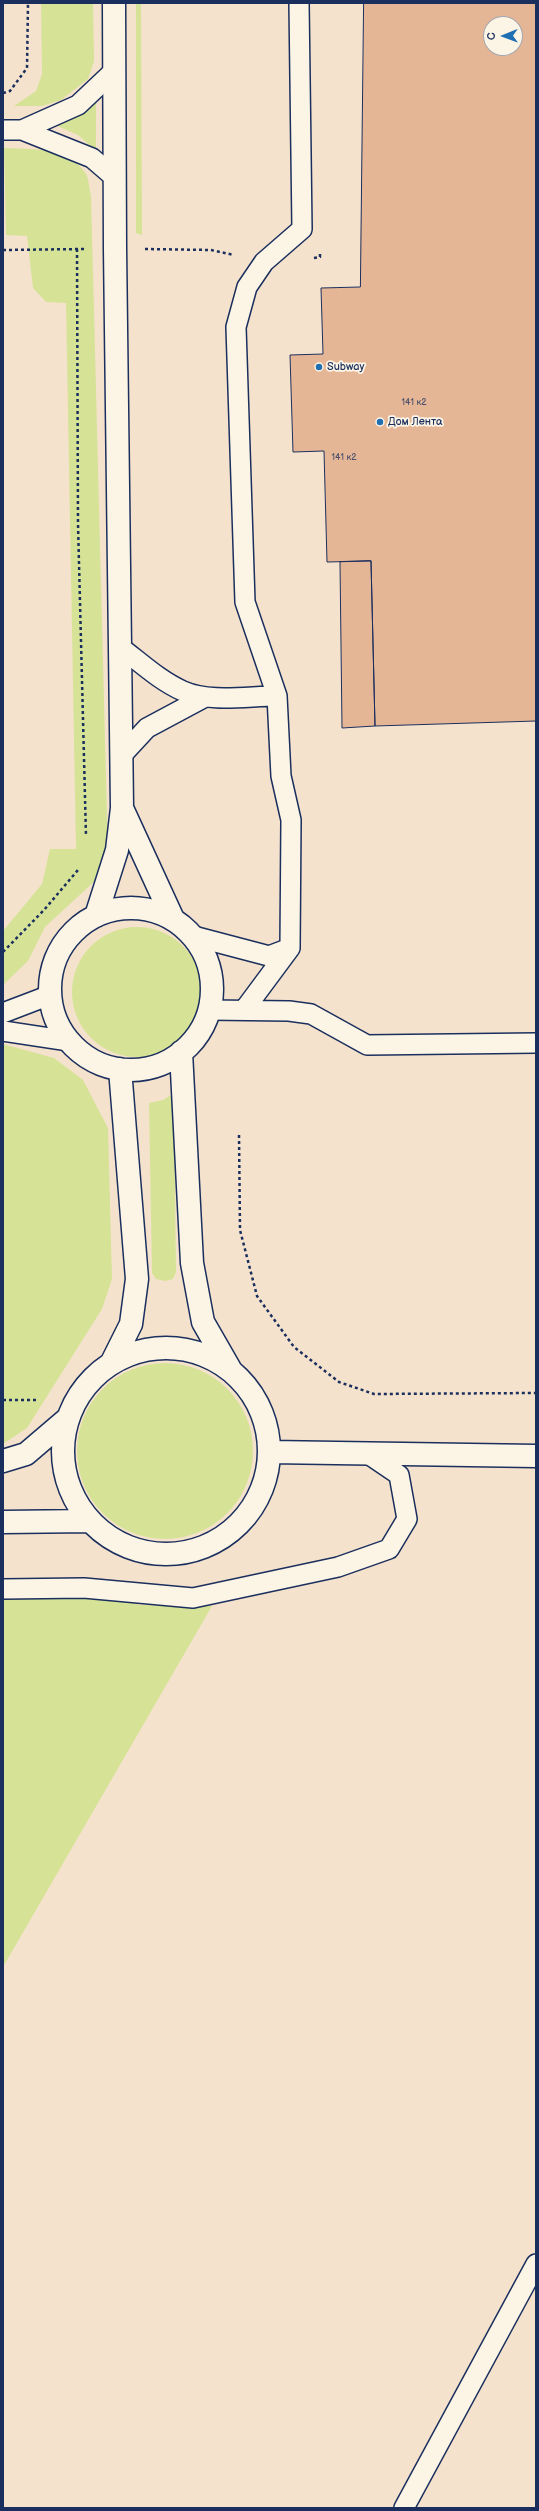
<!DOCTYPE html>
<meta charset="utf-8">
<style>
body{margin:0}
#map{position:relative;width:539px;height:2511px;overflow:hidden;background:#f5e2cd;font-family:"Balsamiq Sans",sans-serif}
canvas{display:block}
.frame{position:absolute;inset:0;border:4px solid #1b2f5e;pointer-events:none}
.north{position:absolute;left:483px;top:16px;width:40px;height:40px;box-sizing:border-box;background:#fcf5e5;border:1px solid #a2a6af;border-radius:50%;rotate:269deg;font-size:11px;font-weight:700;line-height:16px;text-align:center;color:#1b2f5e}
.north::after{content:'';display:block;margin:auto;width:14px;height:18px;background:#1f6fb2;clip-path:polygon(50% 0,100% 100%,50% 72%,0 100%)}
</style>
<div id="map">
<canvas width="539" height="2511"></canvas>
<div class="frame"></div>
<div class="north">С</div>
</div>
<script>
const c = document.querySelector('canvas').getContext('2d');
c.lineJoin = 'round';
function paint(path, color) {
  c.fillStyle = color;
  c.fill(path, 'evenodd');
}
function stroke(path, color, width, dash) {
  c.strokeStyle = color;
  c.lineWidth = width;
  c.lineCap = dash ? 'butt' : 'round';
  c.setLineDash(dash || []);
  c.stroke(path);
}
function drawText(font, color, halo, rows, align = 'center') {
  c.font = font + ' "Balsamiq Sans",sans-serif';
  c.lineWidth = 3.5;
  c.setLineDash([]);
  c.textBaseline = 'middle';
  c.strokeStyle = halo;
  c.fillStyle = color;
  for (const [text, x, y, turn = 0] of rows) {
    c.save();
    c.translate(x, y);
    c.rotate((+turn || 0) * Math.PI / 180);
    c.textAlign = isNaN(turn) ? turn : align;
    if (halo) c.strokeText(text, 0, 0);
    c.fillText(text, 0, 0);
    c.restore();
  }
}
paint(new Path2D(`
 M 41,3 L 93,3 L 94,61 L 88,79 L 61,100 L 42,106 L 14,106 L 36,91 L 42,74 Z
 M 136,3 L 141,3 L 142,235 L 136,233 Z
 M 96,98 L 96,151 L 78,135 L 55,125 Z
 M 4,148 C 30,149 70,147 86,174 C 89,179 89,189 91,195 L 108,856 L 97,879 L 45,927 L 28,961 L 3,985 L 3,931 L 42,884 L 50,849 L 76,849 L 66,303 L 46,302 L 33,288 L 27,236 L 6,235 Z
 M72 992a65 65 0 1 1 130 0a65 65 0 1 1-130 0Z
 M 3,1044 L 54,1058 L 83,1080 L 108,1128 L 112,1279 L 102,1309 L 27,1428 L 3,1444 Z
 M 174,1093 L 176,1272 L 173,1279 L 165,1281 L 156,1279 L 152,1273 L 149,1103 L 163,1100 Z
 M77 1451a88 88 0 1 1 176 0a88 88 0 1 1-176 0Z
 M 113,1596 L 140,1605 L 212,1606 L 3,1967 L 3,1597 Z`), '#d6e396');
const building = new Path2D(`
 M 364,3 L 536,3 L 536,721 L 375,726 L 371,561 L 327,562 L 324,451 L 293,452 L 290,355 L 323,354 L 321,288 L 360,287 ZM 491,24 L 515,24 L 515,48 L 491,48 Z
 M 371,561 L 375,726 L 342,728 L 340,562 Z`);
paint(building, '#e5b696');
stroke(building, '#1b2f5e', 1);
const service = new Path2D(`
 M 3,130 L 22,130 L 92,158 L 114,177
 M 22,130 L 78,105 L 114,71
 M 120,647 C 140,662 160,681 183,691 C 210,703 248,696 277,696
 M 122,755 L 147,728 L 205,697
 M 193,936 L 269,956 L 290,948
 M 209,1010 L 289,1011 L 311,1014 L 367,1045 L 536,1043
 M 244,1010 L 290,948 L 291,820 L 281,776 L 277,696 L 245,602 L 236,327 L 247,287 L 264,262 L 302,229 L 299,3
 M 3,1013 L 50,995
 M 3,1031 L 69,1041
 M 3,1589 L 84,1588 L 193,1598 L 338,1567 L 389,1549 L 407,1519 L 399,1475 L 368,1454
 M 404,2508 L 536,2264`);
const minor = new Path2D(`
 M 122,808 L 173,919
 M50 989a81 81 0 1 1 162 0a81 81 0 1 1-162 0Z
 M 96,916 L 117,850 L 122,808 L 115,248 L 114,3
 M 181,1052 L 192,1263 L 203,1322 L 230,1369
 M63 1451a103 103 0 1 1 206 0a103 103 0 1 1-206 0Z
 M 112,1362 L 131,1324 L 137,1279 L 120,1069
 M 270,1452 L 536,1456
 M 3,1461 L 26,1454 L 67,1419
 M 3,1522 L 90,1521`);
stroke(service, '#1b2f5e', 22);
stroke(minor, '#1b2f5e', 25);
stroke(new Path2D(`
 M 3,93 L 10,91 L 27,68 L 28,3
 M 77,249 L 78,524 L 86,836
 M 145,249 L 211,250 L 234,255
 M 3,250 L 84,249
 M 314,258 L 320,257 L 320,252
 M 3,952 L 44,910 L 78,870
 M 239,1135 L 240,1230 L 257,1296 L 294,1347 L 339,1382 L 374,1394 L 536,1393
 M 3,1400 L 39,1400`), '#1b2f5e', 2.5, [3, 3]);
stroke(service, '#fcf5e5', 19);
stroke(minor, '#fcf5e5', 22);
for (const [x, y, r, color] of [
 [319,367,4,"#1f6fb2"],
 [380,422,4,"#1f6fb2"]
]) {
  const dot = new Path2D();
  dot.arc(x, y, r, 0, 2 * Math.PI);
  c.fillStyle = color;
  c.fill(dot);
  stroke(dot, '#fcf5e5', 1.5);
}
drawText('9px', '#4e516c', null, [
 ["141 к2",414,403],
 ["141 к2",344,458]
]);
drawText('11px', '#1b2f5e', '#fcf5e5', [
 ["Subway",327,367],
 ["Дом Лента",388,422]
], 'left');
</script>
